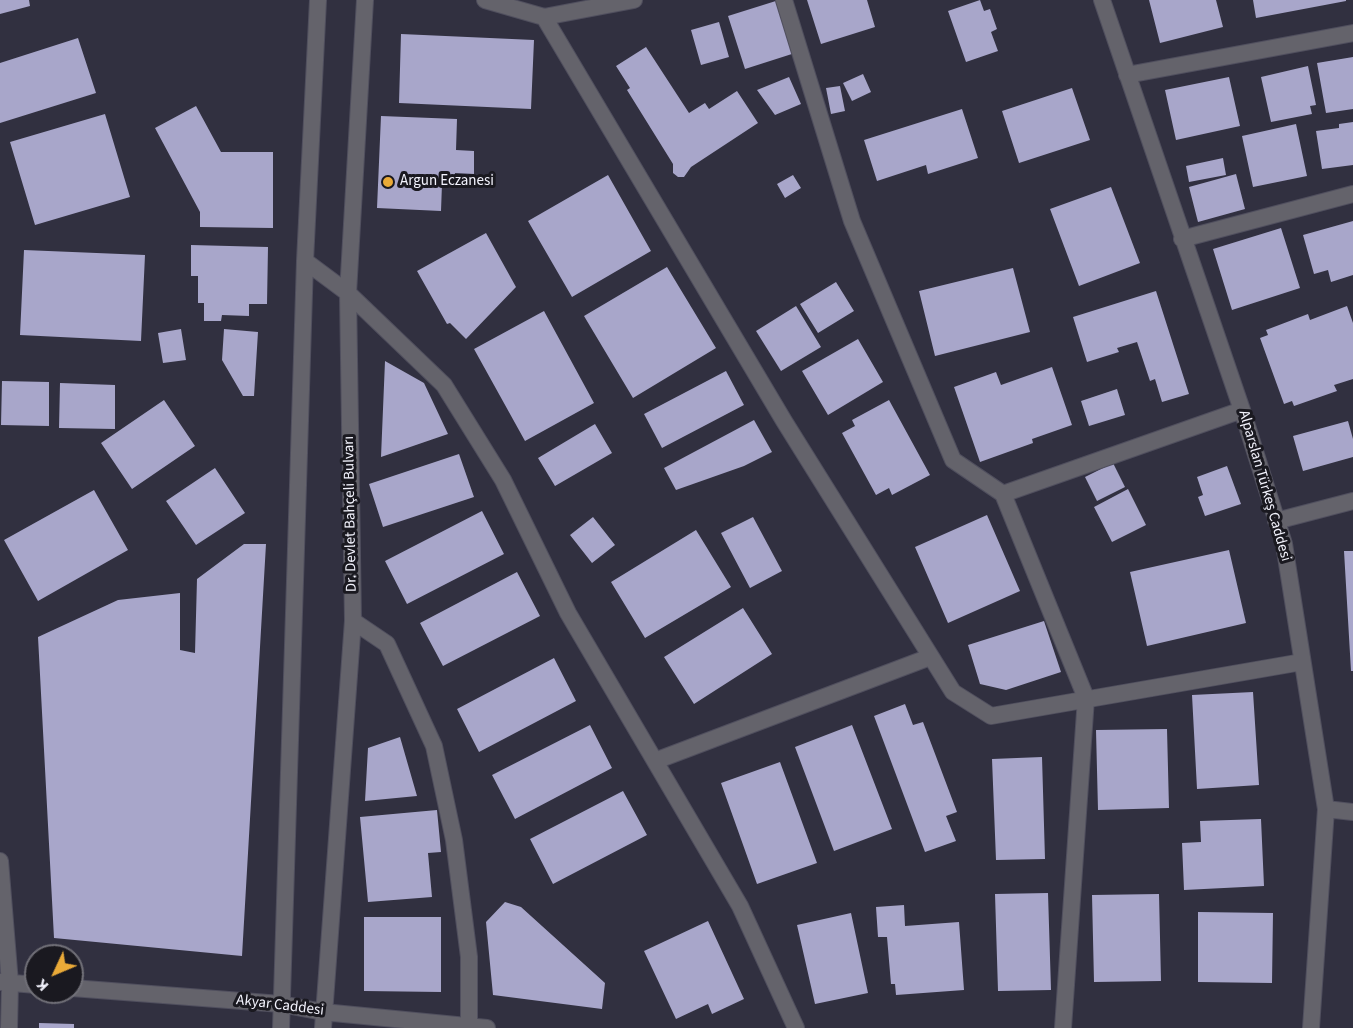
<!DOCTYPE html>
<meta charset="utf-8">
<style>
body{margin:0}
#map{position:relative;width:1353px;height:1028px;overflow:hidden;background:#313040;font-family:"Source Sans 3",sans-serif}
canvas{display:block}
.north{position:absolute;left:24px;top:944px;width:60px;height:60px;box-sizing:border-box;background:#1a1920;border:2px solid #717078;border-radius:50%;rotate:226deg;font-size:16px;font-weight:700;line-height:24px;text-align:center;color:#f3f3fd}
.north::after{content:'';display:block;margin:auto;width:21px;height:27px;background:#eaaa38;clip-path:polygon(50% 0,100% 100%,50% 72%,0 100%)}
</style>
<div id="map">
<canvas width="1353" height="1028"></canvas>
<div class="north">K</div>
</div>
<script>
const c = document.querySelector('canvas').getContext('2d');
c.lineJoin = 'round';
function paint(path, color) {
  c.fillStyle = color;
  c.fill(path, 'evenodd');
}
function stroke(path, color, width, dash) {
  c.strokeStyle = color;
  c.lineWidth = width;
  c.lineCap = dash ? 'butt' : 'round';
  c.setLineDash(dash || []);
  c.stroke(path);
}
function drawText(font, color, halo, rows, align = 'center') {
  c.font = font + ' "Source Sans 3",sans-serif';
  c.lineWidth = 6;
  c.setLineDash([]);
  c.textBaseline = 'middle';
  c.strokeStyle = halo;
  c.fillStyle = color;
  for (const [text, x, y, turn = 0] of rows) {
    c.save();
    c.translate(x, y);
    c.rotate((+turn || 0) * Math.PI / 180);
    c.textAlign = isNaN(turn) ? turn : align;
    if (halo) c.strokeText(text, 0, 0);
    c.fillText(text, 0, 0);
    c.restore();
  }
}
paint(new Path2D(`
 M 0,0 L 29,0 L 30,6 L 0,14 Z
 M 779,0 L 795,53 L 745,69 L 728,16 Z
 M 807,0 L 867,0 L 875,27 L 821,44 Z
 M 980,0 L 984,11 L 990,9 L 997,29 L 991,32 L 998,51 L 966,62 L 948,11 Z
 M 1149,0 L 1216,0 L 1223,27 L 1160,43 Z
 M 1253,0 L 1346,0 L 1346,1 L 1256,18 Z
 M 719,22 L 729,57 L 701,65 L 691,30 Z
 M 401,34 L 534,40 L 531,109 L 399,103 Z
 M 78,38 L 96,93 L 0,123 L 0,63 Z
 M 646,47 L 689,113 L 705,103 L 709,109 L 737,91 L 758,123 L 691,167 L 684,177 L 678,177 L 673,173 L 673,164 L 627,90 L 630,88 L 616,66 Z
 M 1353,57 L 1353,109 L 1326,113 L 1317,63 Z
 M 1308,66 L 1316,105 L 1310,106 L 1312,114 L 1271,122 L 1261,77 Z
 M 863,74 L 871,92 L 852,101 L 843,83 Z
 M 789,77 L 801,104 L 775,115 L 757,90 Z
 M 1229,77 L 1240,126 L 1176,140 L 1165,90 Z
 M 840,86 L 845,111 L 831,114 L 826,88 Z
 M 1072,88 L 1090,140 L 1019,163 L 1002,111 Z
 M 196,106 L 221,152 L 273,152 L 273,228 L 200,227 L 200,212 L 155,128 Z
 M 962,109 L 978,158 L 928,174 L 926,165 L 877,181 L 864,140 Z
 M 105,114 L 130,197 L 35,225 L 10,142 Z
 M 381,116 L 457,119 L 456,150 L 474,151 L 474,174 L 455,173 L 454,185 L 442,184 L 441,211 L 377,208 Z
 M 1353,122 L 1353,165 L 1322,169 L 1316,131 L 1339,128 L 1339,124 Z
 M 1296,124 L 1307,176 L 1253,187 L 1242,136 Z
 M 1223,158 L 1226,175 L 1189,182 L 1186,166 Z
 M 1236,174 L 1245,209 L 1198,222 L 1189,187 Z
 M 608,175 L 651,251 L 572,297 L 528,221 Z
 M 793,175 L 801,188 L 785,198 L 777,184 Z
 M 1111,187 L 1140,263 L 1079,286 L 1050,209 Z
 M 1353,221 L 1353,275 L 1331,282 L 1328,270 L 1314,274 L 1303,235 Z
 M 1281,228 L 1300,288 L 1232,310 L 1213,249 Z
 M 486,233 L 516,287 L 466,339 L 450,323 L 447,324 L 417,271 Z
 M 191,245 L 268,247 L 267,304 L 249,304 L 249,316 L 222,315 L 221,321 L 204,321 L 204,303 L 198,303 L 198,276 L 191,276 Z
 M 24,250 L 145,255 L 141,341 L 20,335 Z
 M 667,267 L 716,348 L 633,398 L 584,316 Z
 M 1013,268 L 1030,332 L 935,356 L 919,291 Z
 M 836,282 L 854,311 L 818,333 L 800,304 Z
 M 1156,291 L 1189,394 L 1162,402 L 1155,379 L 1150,381 L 1137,342 L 1117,348 L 1119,352 L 1087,362 L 1073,317 Z
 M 796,306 L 821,347 L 781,371 L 756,331 Z
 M 1347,306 L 1353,323 L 1353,379 L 1334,385 L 1337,391 L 1294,406 L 1292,401 L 1284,404 L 1260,338 L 1268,335 L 1266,330 L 1308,314 L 1310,320 Z
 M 544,311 L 594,403 L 525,441 L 474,349 Z
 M 181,329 L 186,360 L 163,363 L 158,333 Z
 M 224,329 L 258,332 L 254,396 L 243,396 L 222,360 Z
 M 858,339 L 883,382 L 828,415 L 802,371 Z
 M 385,361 L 424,383 L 448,434 L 381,457 Z
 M 1052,367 L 1072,425 L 1032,439 L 1033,443 L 980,462 L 954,387 L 996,372 L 1001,385 Z
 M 726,371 L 744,405 L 662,448 L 644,414 Z
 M 2,381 L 49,382 L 49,426 L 1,425 Z
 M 60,383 L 115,385 L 115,429 L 59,428 Z
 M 1117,389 L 1125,415 L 1089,426 L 1081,401 Z
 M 164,400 L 195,446 L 132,489 L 101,443 Z
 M 889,400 L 930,475 L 892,495 L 889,488 L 876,495 L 842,433 L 855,426 L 852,420 Z
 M 754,420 L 772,452 L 744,466 L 676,490 L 664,468 Z
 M 1348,421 L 1353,439 L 1353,457 L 1303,471 L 1293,436 Z
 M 595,424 L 612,453 L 555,486 L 538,458 Z
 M 459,454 L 474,497 L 383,527 L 369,484 Z
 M 1113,463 L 1125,487 L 1097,501 L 1085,477 Z
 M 1227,466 L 1241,504 L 1205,516 L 1198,497 L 1203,495 L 1197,477 Z
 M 215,468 L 245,513 L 196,545 L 166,501 Z
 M 1128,489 L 1146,525 L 1112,542 L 1094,507 Z
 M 94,490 L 128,550 L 38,601 L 4,540 Z
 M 482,511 L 504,554 L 407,604 L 385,561 Z
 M 987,515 L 1020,591 L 948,623 L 915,547 Z
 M 593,517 L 615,545 L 592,563 L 570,535 Z
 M 753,517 L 782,571 L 750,588 L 721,533 Z
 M 696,530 L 731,587 L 645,638 L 611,582 Z
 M 244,544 L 266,544 L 242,956 L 54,938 L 38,637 L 118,600 L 180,593 L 180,650 L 195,653 L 197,579 Z
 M 1229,550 L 1246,623 L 1147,646 L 1130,572 Z
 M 1344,551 L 1353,551 L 1353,671 L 1351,671 Z
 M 517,572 L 540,616 L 443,666 L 420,623 Z
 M 743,608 L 772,654 L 694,704 L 664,657 Z
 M 1044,621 L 1061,672 L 1006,690 L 980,684 L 968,645 Z
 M 554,658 L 576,701 L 479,752 L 457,709 Z
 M 1253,692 L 1259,785 L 1197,789 L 1192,695 Z
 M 905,704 L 913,725 L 923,722 L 957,812 L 946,816 L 956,841 L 925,852 L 874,716 Z
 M 590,725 L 612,768 L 515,819 L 492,775 Z
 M 852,725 L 892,829 L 834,851 L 795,747 Z
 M 1167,729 L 1169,808 L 1098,810 L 1096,730 Z
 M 400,737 L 417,796 L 365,801 L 368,748 Z
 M 1042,757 L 1045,859 L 996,860 L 992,759 Z
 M 780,762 L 817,863 L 757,884 L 721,783 Z
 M 623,791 L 647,835 L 553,884 L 530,839 Z
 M 437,810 L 441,852 L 428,853 L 432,897 L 368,902 L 360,817 Z
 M 1261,819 L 1264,886 L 1184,890 L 1182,843 L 1201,842 L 1200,821 Z
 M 1048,893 L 1051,990 L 998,991 L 995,894 Z
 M 1159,894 L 1161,981 L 1094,982 L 1092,895 Z
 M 505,902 L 521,907 L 605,983 L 602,1009 L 493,995 L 486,922 Z
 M 904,905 L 905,926 L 959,922 L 964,990 L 896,995 L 895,984 L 891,984 L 887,937 L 878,937 L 876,907 Z
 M 1198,912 L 1273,913 L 1272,983 L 1198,982 Z
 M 851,913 L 868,993 L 815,1004 L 797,925 Z
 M 364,917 L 441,917 L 441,992 L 364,991 Z
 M 708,921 L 744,999 L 712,1014 L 708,1004 L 676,1019 L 644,951 Z
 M 39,1023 L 74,1024 L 74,1028 L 39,1028 Z`), '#a8a6ca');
const minor = new Path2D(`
 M 485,0 L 544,17 L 634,0
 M 784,0 L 852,221 L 953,460 L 1003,494 L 1086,698 L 1063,1028
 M 1102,0 L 1242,410 L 1284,544 L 1326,809 L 1311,1028
 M 544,17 L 784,421 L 953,692 L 991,716 L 1302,662
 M 1127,75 L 1353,33
 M 1182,239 L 1353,194
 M 305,261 L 348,293 L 444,385 L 503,480 L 568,613 L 740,906 L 796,1028
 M 1003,494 L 1242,410
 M 1276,521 L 1353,501
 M 353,621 L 387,644 L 434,746 L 454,840 L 469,957 L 469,1027
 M 655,761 L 930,657
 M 1326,809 L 1353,812
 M 0,861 L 10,983 L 9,1028
 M 1,982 L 36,985
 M 72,988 L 281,1004 L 323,1012 L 487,1028
 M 281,1028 L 305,261 L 318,0
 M 323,1028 L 353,621 L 348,293 L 365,0`);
stroke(minor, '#504f5e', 18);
stroke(minor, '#64636b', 16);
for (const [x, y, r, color] of [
 [388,182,6,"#eaaa38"]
]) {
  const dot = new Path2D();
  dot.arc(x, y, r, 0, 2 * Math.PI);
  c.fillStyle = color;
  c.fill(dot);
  stroke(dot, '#1a1920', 2);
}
drawText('15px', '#f3f3fd', '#1a1920', [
 ["Argun Eczanesi",400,182]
], 'left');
drawText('15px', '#f3f3fd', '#1a1920', [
 ["Alparslan Türkeş Caddesi",1264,486,74],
 ["Dr. Devlet Bahçeli Bulvarı",351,514,-91],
 ["Akyar Caddesi",280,1006,7]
]);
</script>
